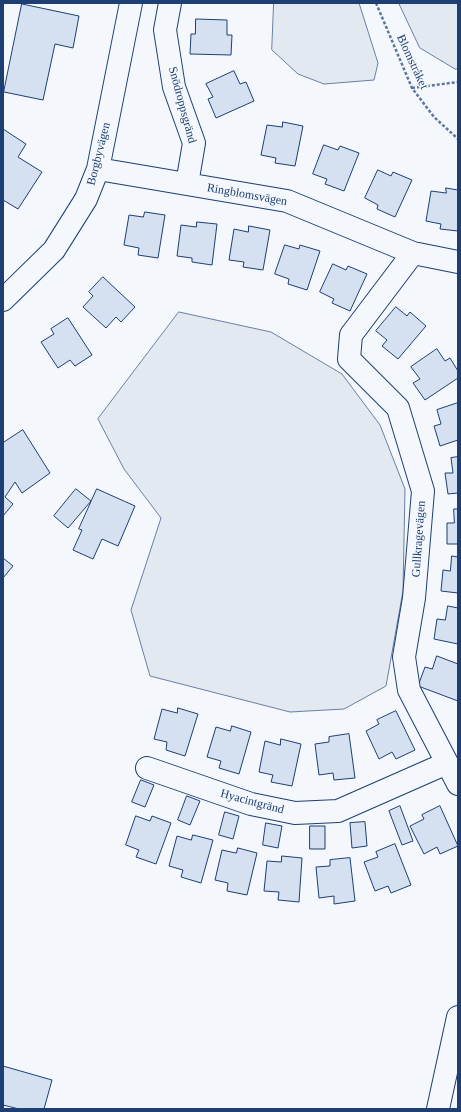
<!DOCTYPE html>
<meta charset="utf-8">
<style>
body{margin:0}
#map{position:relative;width:461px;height:1112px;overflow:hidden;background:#f4f7fb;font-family:"Times New Roman",serif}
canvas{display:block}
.frame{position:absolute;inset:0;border:4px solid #1d3f73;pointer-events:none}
</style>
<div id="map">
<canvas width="461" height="1112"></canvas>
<div class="frame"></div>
</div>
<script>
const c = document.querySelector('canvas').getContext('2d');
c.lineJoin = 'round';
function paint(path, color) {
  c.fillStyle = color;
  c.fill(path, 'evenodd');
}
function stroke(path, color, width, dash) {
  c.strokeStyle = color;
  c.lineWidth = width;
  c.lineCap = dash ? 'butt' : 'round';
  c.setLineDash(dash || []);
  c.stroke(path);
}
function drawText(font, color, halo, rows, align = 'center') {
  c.font = font + ' "Times New Roman",serif';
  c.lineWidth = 3;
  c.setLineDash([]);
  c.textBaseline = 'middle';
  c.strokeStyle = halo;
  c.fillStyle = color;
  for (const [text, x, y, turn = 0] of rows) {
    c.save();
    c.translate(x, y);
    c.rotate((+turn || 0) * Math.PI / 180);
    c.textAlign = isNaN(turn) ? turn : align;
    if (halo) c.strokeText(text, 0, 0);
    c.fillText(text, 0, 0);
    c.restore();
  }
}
const green = new Path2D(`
 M 274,3 L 359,3 L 378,63 L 374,80 L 324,84 L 298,74 L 272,50 Z
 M 399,3 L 458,3 L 458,69 L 455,69 L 420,48 Z
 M 179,312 L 271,332 L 342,374 L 380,425 L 405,489 L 403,591 L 386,686 L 344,709 L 290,712 L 150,676 L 131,610 L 161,518 L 124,469 L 98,419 Z`);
paint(green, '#e3e9f0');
stroke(green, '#687fa3', 1);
const building = new Path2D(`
 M 22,4 L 79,16 L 73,48 L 55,44 L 43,100 L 4,92 Z
 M 196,19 L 227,20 L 227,35 L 232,35 L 231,55 L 190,54 L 191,34 L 195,34 Z
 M 234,71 L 240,84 L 246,82 L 254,101 L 216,118 L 208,99 L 213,97 L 206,84 Z
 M 283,122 L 303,126 L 295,166 L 275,163 L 276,158 L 261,155 L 267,125 L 282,127 Z
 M 3,129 L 26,144 L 18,157 L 42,172 L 18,209 L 3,200 Z
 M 324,145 L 338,150 L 340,146 L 359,153 L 344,191 L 325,184 L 327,179 L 313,174 Z
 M 378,170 L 391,176 L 393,172 L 412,180 L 395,217 L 377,209 L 378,205 L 365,198 Z
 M 446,188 L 458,190 L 458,231 L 440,229 L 441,224 L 426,221 L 431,191 L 446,193 Z
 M 145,212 L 165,215 L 158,258 L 138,255 L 139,248 L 124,245 L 129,215 L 143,217 Z
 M 197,222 L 217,224 L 212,265 L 192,262 L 192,258 L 177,256 L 181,225 L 196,227 Z
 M 249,226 L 270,230 L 263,270 L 243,267 L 244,262 L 229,260 L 234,229 L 248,232 Z
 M 285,245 L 299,249 L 300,245 L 320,251 L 307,290 L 288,284 L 289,279 L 275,274 Z
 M 333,264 L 346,270 L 348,266 L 367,274 L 350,311 L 332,303 L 334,299 L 320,292 Z
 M 103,277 L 135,307 L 121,322 L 116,317 L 106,328 L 83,307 L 93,296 L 89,292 Z
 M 396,307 L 407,316 L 410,312 L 426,326 L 398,359 L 382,346 L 387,340 L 376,331 Z
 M 68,318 L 92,355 L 75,366 L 70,360 L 58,368 L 41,342 L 54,334 L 51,329 Z
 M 437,349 L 445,361 L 450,358 L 458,371 L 458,378 L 425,400 L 413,383 L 420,379 L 411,367 Z
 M 458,403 L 458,440 L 440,446 L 434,426 L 441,424 L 437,410 Z
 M 23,430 L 50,473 L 22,493 L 15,482 L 5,497 L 13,504 L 3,516 L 3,443 Z
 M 458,457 L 458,493 L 448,494 L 445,473 L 453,473 L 451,458 Z
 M 76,489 L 91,501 L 68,528 L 54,516 Z
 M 97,489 L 135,506 L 118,546 L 102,539 L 93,559 L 73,550 L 82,530 L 79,529 Z
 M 454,509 L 458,509 L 458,544 L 447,544 L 447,523 L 454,523 Z
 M 452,556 L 458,557 L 458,593 L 441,591 L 443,570 L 450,571 Z
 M 3,558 L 13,566 L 3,578 Z
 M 448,606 L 458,608 L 458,644 L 434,639 L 437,619 L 445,620 Z
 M 437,656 L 458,664 L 458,701 L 418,686 L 425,667 L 432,669 Z
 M 178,708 L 198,714 L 185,756 L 166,750 L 167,742 L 154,739 L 162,709 L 177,713 Z
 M 396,711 L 415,750 L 396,759 L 392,752 L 379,759 L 366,731 L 379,724 L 377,720 Z
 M 232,726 L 251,732 L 239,774 L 219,768 L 221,761 L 207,757 L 216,727 L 230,731 Z
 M 349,734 L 355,778 L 334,780 L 333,773 L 319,775 L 315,744 L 329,742 L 329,737 Z
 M 281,739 L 301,744 L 292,786 L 271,782 L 273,775 L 259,772 L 265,741 L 280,745 Z
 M 141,780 L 154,785 L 145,807 L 132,802 Z
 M 187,796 L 200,801 L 190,825 L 178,820 Z
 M 400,806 L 413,841 L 402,845 L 389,811 Z
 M 440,806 L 458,846 L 440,854 L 437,847 L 424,854 L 410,826 L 424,819 L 422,815 Z
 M 225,812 L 239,816 L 233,839 L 219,835 Z
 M 136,816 L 150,821 L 152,816 L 171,823 L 156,864 L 136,857 L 139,850 L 126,845 Z
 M 365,822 L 367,846 L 352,848 L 350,823 Z
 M 266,823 L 282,826 L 278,848 L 263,845 Z
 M 310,826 L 325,826 L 325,849 L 310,849 Z
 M 193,835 L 213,840 L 201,883 L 181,877 L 183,870 L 169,866 L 177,836 L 191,840 Z
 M 395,844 L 411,885 L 391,893 L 388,886 L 375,891 L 364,862 L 378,857 L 376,852 Z
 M 238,848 L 257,853 L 247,895 L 227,891 L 228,883 L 215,880 L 222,850 L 236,853 Z
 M 282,856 L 302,858 L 299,902 L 278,900 L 279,892 L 264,891 L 267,861 L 281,862 Z
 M 350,858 L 355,901 L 334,904 L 334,896 L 319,898 L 316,867 L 330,866 L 330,860 Z
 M 3,1066 L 52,1080 L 44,1109 L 19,1109 L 3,1105 Z`);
paint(building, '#d5e0f0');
stroke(building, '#1d3f73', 1);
const street = new Path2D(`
 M 170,3 L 165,30 L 174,87 L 194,143 L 187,184
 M 98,169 L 287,201 L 413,253 L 458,262
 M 413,253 L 351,335 L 349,359 L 398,408 L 423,491 L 414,598 L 404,657 L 409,690 L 458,784
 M 3,300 L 54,250 L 86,199 L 98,169 L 131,3
 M 147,768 L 251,804 L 295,813 L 338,811 L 447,763`);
const secondary = new Path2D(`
 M 438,1109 L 458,1017`);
stroke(street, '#1d3f73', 24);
stroke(secondary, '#1d3f73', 24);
stroke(new Path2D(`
 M 376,3 L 412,88 L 434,117 L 458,139
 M 412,88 L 458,82`), '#5e769c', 2.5, [3, 2]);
stroke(street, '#f4f7fb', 22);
stroke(secondary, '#f4f7fb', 22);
drawText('12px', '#1d3f73', '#f4f7fb', [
 ["Blomstråket",412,62,65],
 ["Snödroppsgränd",182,105,75],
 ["Borgbyvägen",99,154,-76],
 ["Ringblomsvägen",247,195,10],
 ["Gullkragevägen",419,539,-86],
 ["Hyacintgränd",252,802,15]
]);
</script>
